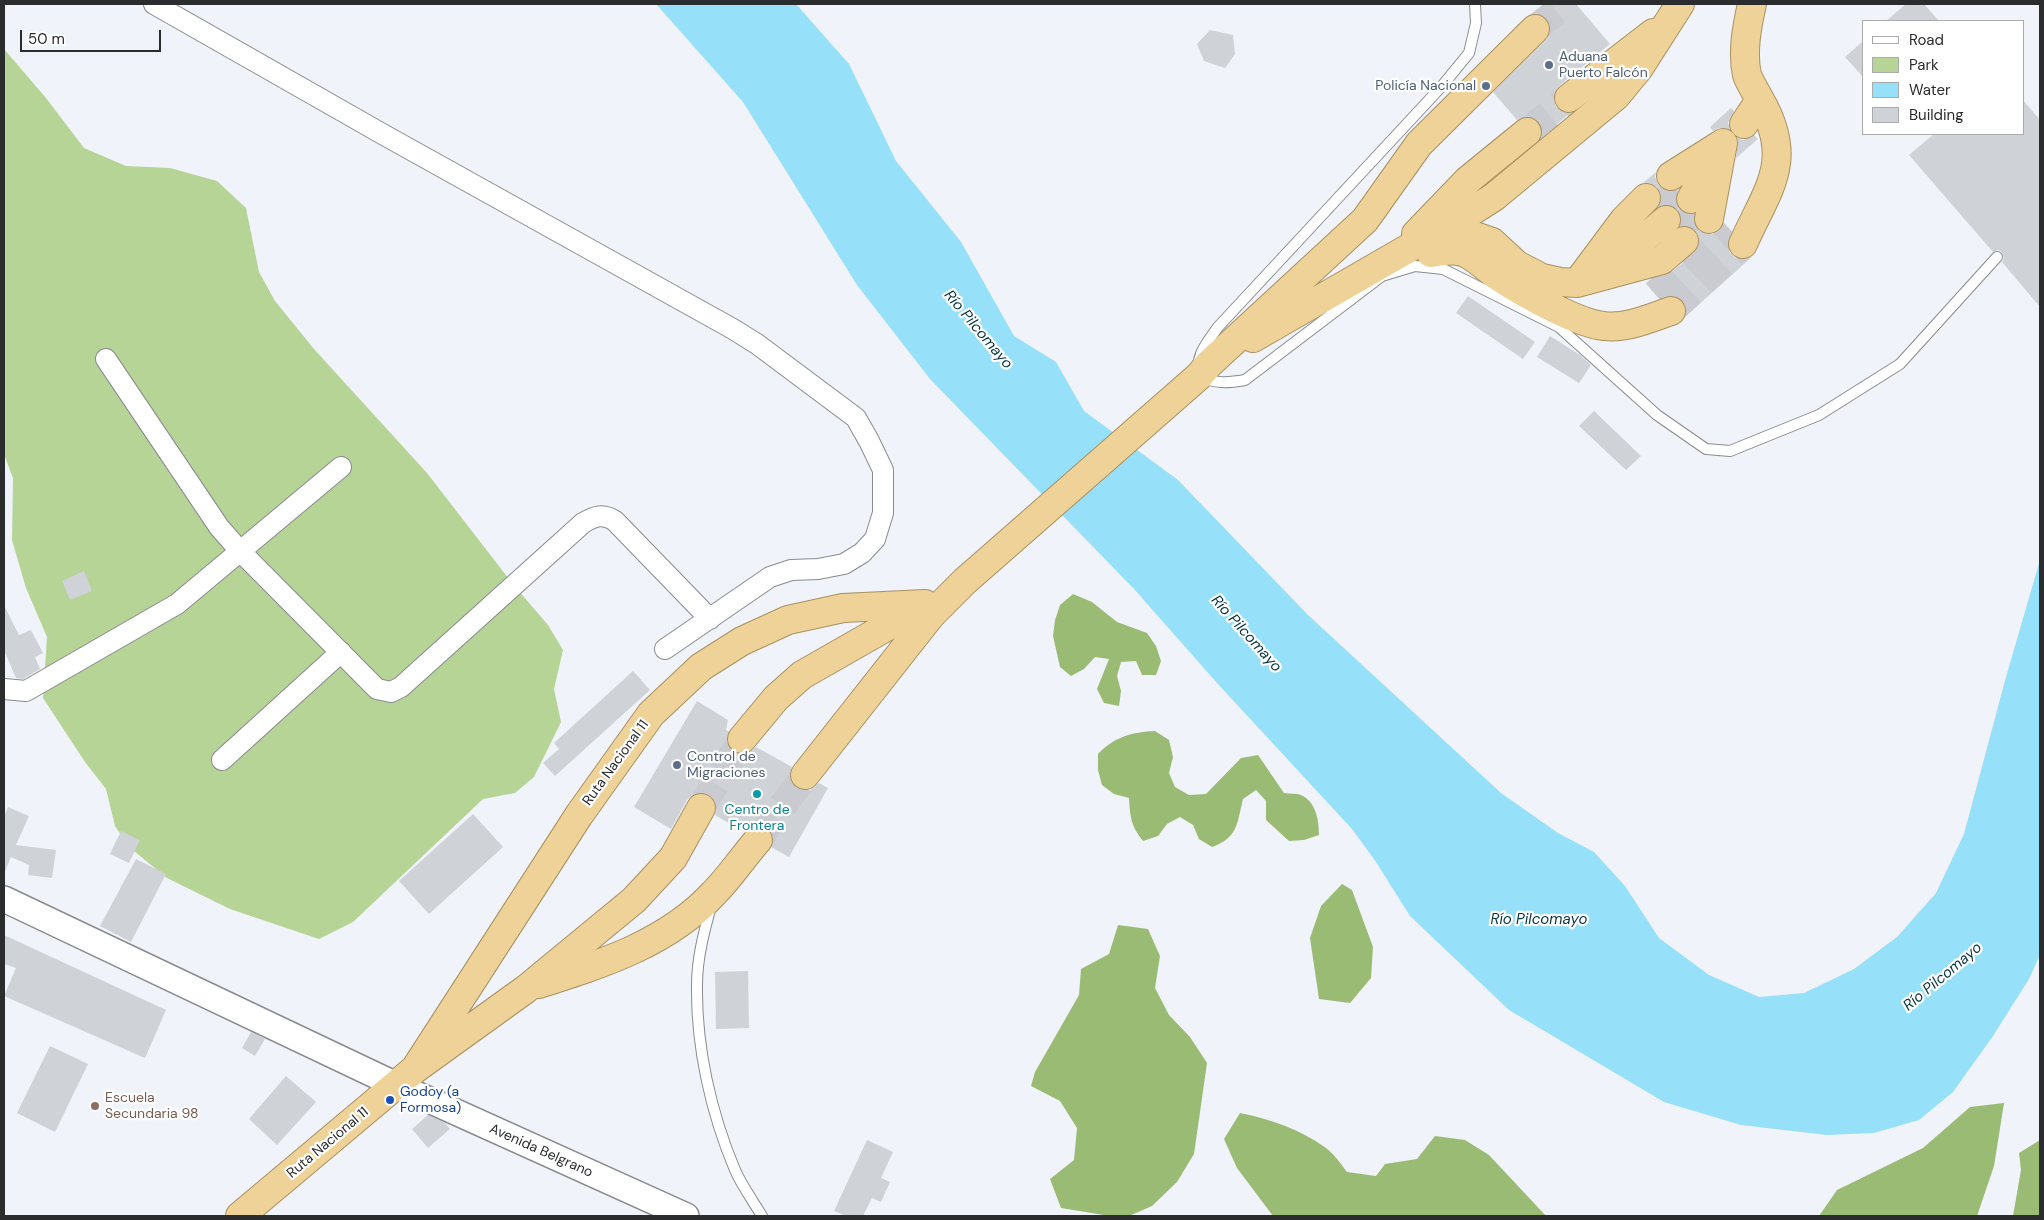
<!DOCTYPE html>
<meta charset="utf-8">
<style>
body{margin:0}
#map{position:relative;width:2044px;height:1220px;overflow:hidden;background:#f0f3f9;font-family:"DM Sans",sans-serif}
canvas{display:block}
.frame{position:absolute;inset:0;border:5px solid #2b2c2e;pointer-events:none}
.legend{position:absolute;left:1862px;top:20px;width:162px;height:115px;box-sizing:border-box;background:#fff;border:1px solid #aaabab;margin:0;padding:6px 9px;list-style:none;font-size:15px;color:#2b2c2e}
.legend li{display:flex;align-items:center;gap:10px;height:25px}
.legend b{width:25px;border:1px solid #aaabab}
.scale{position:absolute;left:20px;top:30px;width:141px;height:22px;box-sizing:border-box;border:2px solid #2b2c2e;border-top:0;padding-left:6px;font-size:15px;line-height:18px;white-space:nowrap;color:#2b2c2e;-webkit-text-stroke:4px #fff;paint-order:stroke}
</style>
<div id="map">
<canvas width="2044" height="1220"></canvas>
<div class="frame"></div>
<ul class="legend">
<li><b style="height:6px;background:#fff"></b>Road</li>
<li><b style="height:14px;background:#b6d496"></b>Park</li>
<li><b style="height:14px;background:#96e0f9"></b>Water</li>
<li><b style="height:14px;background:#cfd2d7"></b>Building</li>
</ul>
<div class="scale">50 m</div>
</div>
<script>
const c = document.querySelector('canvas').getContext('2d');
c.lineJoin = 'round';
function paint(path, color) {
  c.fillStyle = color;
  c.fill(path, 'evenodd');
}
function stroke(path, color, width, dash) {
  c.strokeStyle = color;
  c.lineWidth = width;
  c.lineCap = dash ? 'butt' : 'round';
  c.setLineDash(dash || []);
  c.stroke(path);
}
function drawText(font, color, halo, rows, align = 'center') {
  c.font = font + ' "DM Sans",sans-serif';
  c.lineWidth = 4.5;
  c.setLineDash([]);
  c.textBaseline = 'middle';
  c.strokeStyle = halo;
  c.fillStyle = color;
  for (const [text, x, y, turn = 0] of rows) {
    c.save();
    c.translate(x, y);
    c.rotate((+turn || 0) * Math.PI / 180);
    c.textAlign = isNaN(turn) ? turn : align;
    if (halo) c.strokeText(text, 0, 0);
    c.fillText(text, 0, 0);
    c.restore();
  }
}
paint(new Path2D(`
 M 4,49 L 46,98 L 84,148 L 126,166 L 170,168 L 217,181 L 246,208 L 259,272 L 275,301 L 314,349 L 427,473 L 512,583 L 548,625 L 563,650 L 554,689 L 561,722 L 534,777 L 515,793 L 483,799 L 353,922 L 319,939 L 230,909 L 167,878 L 129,847 L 115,826 L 106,789 L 85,762 L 43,698 L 47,637 L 26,588 L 12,540 L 13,478 L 4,454 Z`), '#b6d496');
paint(new Path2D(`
 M 1073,594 L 1092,602 L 1117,622 L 1147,633 L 1156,646 L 1161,661 L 1156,675 L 1142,675 L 1136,661 L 1121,662 L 1117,676 L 1121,691 L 1119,706 L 1104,703 L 1097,689 L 1109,659 L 1095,657 L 1084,669 L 1071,676 L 1060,667 L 1053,636 L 1055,620 L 1060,605 Z
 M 1155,731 L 1169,740 L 1173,757 L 1169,773 L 1175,787 L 1189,795 L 1206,794 L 1241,758 L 1258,755 L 1284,793 C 1289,794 1297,793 1301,795 C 1316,802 1319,820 1319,835 L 1304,840 L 1289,841 L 1266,820 L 1266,801 L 1256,790 L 1243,799 C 1237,823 1238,838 1212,847 L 1199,839 L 1193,825 L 1180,817 L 1167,824 L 1158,836 L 1143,841 C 1131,826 1130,817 1129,798 L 1114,794 L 1102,785 L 1098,770 L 1098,754 C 1114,737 1132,732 1155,731 Z
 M 1342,884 L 1352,890 L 1373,947 L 1371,978 L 1350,1003 L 1319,999 L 1310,938 L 1321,906 Z
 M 1118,925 L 1148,929 L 1160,956 L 1155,988 L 1169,1015 L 1190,1037 L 1207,1063 L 1194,1154 L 1177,1182 L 1152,1206 L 1129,1216 L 1110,1216 L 1061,1208 L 1050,1179 L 1074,1160 L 1077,1128 L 1060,1101 L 1031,1086 L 1035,1072 L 1079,995 L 1081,969 L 1109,954 Z
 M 2004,1103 L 1994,1166 L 1977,1216 L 1819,1216 L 1837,1190 L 1923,1148 L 1970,1107 Z
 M 1240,1113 C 1271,1119 1301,1130 1326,1148 C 1334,1154 1341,1164 1347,1172 L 1376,1176 L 1385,1164 L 1417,1159 L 1435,1136 L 1465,1140 L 1489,1155 L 1546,1216 L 1273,1216 L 1237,1168 L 1224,1139 Z
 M 2040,1140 L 2040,1216 L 2013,1216 L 2021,1170 L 2019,1153 Z`), '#9abb74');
paint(new Path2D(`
 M 656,4 L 796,4 L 849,64 L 896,161 L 961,242 L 1014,336 L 1056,362 L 1084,411 L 1178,480 L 1308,615 L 1501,793 L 1558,833 L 1594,852 L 1625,886 L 1659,938 L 1709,975 L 1759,997 L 1804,993 L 1854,969 L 1897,937 L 1936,893 L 1964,834 L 2006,677 L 2040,560 L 2040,955 L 2029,979 L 1993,1036 L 1953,1092 L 1919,1120 L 1874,1133 L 1827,1135 L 1741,1125 L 1664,1102 L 1509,1010 L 1410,916 L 1376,862 L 1352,829 L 1217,683 L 1134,589 L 930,379 L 857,285 L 743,102 Z`), '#96e0f9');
paint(new Path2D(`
 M 1545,4 L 1576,4 L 1610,44 L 1559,86 L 1555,92 L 1554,100 L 1556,107 L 1563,112 L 1570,113 L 1542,137 L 1542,129 L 1539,122 L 1532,117 L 1525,117 L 1517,120 L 1493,92 L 1546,40 L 1550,34 L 1550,26 L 1546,18 L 1540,14 L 1533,14 Z
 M 1906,4 L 1924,4 L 1939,21 L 1886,21 Z
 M 1210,30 L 1233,35 L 1235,54 L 1225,68 L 1204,61 L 1197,44 Z
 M 1863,41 L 1863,77 L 1845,57 Z
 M 2023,100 L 2040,120 L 2040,307 L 2002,262 L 2004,258 L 2002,252 L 1998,250 L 1993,252 L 1909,155 L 1934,134 L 2023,134 Z
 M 1731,108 L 1734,111 L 1728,123 L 1730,129 L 1718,128 L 1713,131 L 1710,127 Z
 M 1754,135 L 1758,139 L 1736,158 L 1738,138 L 1743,140 Z
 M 1656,172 L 1655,177 L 1658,184 L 1663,190 L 1671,192 L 1678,190 L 1675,198 L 1677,206 L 1684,213 L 1694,214 L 1694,224 L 1699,231 L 1706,234 L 1714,234 L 1721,229 L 1724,223 L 1732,231 L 1727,245 L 1730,253 L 1736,258 L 1744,260 L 1753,256 L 1686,316 L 1686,306 L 1681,299 L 1673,296 L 1659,298 L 1647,284 L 1652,279 L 1672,272 L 1694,253 L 1699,246 L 1699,238 L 1695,230 L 1689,226 L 1680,226 L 1681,218 L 1678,210 L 1671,205 L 1664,205 L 1658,207 L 1661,202 L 1661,194 L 1657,187 L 1650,183 L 1643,183 Z
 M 1468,296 L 1535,342 L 1523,359 L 1456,313 Z
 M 1550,336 L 1580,355 L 1591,365 L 1579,383 L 1537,357 Z
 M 1594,411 L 1641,456 L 1626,470 L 1579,426 Z
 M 84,571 L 92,591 L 70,600 L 62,581 Z
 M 4,605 L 19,635 L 31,630 L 43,653 L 35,657 L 40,669 L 23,679 L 16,678 L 4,650 Z
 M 633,671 L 650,690 L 555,776 L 543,763 L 559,749 L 554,743 Z
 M 697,701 L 728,720 L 726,730 L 729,732 L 727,737 L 727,744 L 732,751 L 740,754 L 747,754 L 756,747 L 792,767 L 790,773 L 790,780 L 796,788 L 803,790 L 810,790 L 819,783 L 828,788 L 789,857 L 771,847 L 773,842 L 773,835 L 768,828 L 761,825 L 753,825 L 744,832 L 715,815 L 717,808 L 715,800 L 708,794 L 700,792 L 693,794 L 687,800 L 671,829 L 634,807 Z
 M 8,807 L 29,816 L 16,845 L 56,850 L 52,878 L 28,875 L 29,865 L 11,857 L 4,874 L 4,817 Z
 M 473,814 L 503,847 L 429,914 L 399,881 Z
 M 121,831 L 140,840 L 129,863 L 110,854 Z
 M 136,859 L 166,874 L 131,942 L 100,926 Z
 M 4,935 L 166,1010 L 145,1058 L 4,996 L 16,968 L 4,964 Z
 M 748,971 L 749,1028 L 716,1029 L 715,972 Z
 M 251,1032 L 265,1039 L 255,1056 L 242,1048 Z
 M 50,1046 L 88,1064 L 55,1132 L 17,1113 Z
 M 286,1076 L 316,1102 L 277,1145 L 249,1119 Z
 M 428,1115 L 445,1123 L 450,1129 L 428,1148 L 412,1129 Z
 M 867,1140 L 893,1152 L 881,1178 L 890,1182 L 881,1202 L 872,1198 L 863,1216 L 846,1216 L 834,1211 Z`), '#cfd2d7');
stroke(new Path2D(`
 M 1535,29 L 1566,4
 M 1527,132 L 1569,98
 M 1656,209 L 1681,187
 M 1675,231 L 1701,210
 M 1655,294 L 1729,229
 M 1671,311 L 1743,244
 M 701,808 L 742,739
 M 758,840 L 805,775`), '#c9cbd0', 28, [28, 14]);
const service = new Path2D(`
 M 1475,4 L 1476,23 L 1469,53 L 1442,86 L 1218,327 C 1206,344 1195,356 1199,376 C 1215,384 1228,383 1245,380 L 1382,276 L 1415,266 L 1443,269 L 1559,327 L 1657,415 L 1706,449 L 1730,451 L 1819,415 L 1900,364 L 1997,257
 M 711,906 C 704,932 697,958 697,985 C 696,1047 711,1113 735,1170 C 742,1186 753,1201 762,1216`);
const minor = new Path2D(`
 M 154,4 L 386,136 L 733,329 L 757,344 L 856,418 L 869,441 L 883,470 L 883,513 L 875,539 L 862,553 L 844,564 L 818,569 L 791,570 L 770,577 L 665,649
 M 106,359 L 219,527 L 240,551 L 377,689 L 391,692 L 401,687 L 583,523 C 595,516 603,513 615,521 L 710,619
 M 4,689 L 26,691 L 177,604 L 341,467
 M 222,760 L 341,652`);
const tertiary = new Path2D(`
 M 4,899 L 396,1085 L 686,1216`);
const trunk = new Path2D(`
 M 1569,98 L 1653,33
 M 1744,124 L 1760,100 C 1756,92 1750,83 1747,75 C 1742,52 1747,26 1752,4
 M 1671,176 L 1720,145
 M 1691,199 L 1713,161
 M 1709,219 L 1723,143
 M 1416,234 L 1468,180 L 1527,132
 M 1434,243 L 1457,235 L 1472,235 L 1492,242 L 1517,265 L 1542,278 L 1560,282 L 1577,283 L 1662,260 L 1684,241
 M 1743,244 C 1768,188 1795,161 1760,100
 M 1431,253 C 1442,251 1455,248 1465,253 C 1477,258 1488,270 1499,277 C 1521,292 1579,324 1604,326 C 1626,329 1650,318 1671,311
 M 1597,270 L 1642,240 L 1666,220
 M 1577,283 L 1624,220 L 1646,198
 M 1253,338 L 1461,218 L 1494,197 L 1616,96 L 1639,68 L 1680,4
 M 742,739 L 776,698 L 802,675 L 921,607
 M 805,775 L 931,615 L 965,581 L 1199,376 L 1209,364 L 1365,220 L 1419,144 L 1535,29
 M 539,984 C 602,964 668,943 714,893 C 730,877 743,857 758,840
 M 415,1069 L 579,815 L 651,714 L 701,667 L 742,641 L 788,620 L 843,608 L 925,604
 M 240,1216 L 415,1069 L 526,989 L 634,900 L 673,858 L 701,808`);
stroke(service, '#888b8f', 12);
stroke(minor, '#888b8f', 22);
stroke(tertiary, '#888b8f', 28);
stroke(trunk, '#a89161', 30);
stroke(service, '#fff', 10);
stroke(minor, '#fff', 20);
stroke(tertiary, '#fff', 25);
stroke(trunk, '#efd297', 28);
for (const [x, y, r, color] of [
 [1549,65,5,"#5c6f8a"],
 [1486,86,5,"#5c6f8a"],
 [677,765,5,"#5c6f8a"],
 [757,794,5,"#0f9aa8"],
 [390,1100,5,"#1a4fb4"],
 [95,1106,5,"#8d6e63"]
]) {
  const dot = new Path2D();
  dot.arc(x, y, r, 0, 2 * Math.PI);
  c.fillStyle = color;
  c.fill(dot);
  stroke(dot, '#fff', 2);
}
drawText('14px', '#4e5e75', '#fff', [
 ["Aduana",1559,57],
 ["Puerto Falcón",1559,73],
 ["Policía Nacional",1476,86,"right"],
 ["Control de",687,757],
 ["Migraciones",687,773]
], 'left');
drawText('14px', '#2b2c2e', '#fff', [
 ["Ruta Nacional 11",616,763,-54],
 ["Ruta Nacional 11",328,1143,-40],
 ["Avenida Belgrano",541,1151,24]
]);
drawText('14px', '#0d838f', '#fff', [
 ["Centro de",757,810],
 ["Frontera",757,826]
]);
drawText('14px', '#164399', '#fff', [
 ["Godoy (a",400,1092],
 ["Formosa)",400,1108]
], 'left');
drawText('14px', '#785e54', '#fff', [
 ["Escuela",105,1098],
 ["Secundaria 98",105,1114]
], 'left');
drawText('italic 15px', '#073643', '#fff', [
 ["Río Pilcomayo",978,330,50],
 ["Río Pilcomayo",1246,634,48],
 ["Río Pilcomayo",1539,920],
 ["Río Pilcomayo",1943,977,-40]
]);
</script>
